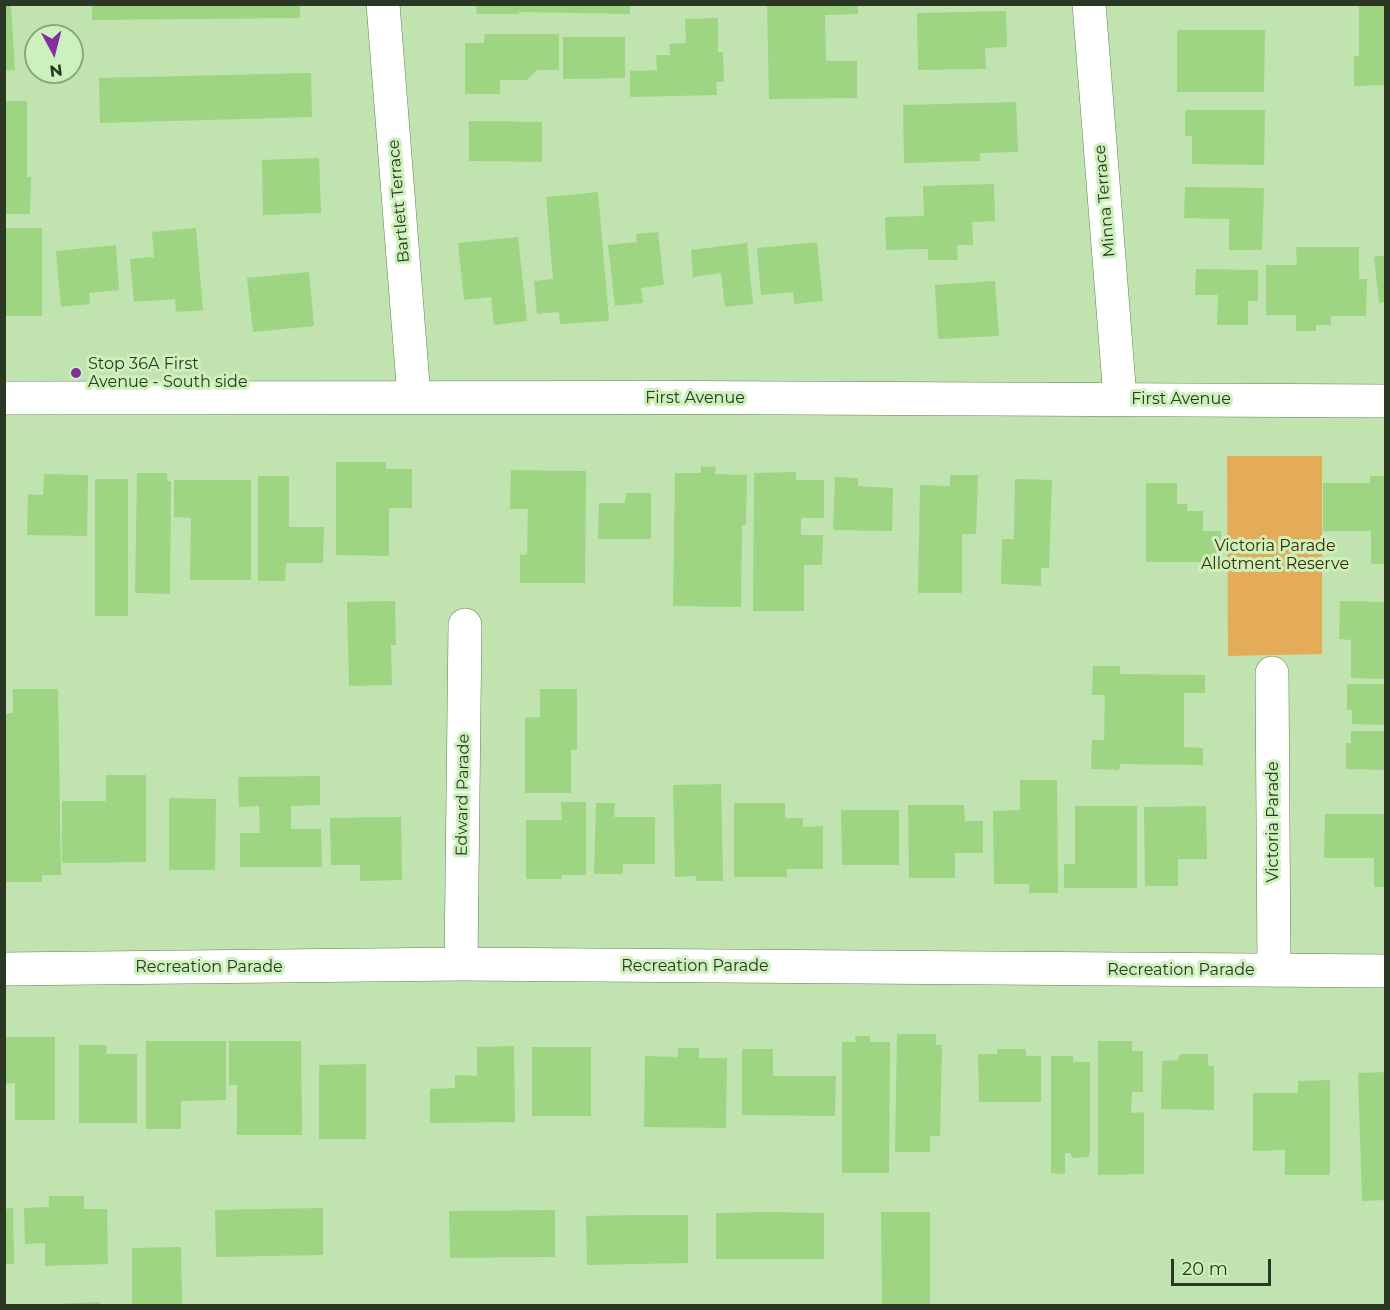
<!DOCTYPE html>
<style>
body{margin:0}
#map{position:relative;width:1390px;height:1310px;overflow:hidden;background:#c0e3af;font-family:Montserrat,sans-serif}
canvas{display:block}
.frame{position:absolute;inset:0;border:6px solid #2a3823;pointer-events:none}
.north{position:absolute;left:24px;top:24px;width:60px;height:60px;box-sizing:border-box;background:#cdf1bc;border:2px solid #8ca77f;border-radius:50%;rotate:173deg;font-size:16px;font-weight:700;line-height:24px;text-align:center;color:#2a3823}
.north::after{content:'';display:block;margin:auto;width:21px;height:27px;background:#812f9f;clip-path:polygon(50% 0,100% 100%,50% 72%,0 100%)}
.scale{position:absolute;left:1171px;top:1259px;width:100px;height:27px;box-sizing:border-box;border:3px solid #2a3823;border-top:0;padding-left:8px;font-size:18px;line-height:21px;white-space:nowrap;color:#2a3823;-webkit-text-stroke:4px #cdf1bc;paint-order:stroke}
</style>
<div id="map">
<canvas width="1390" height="1310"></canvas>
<div class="frame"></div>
<div class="north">N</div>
<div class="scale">20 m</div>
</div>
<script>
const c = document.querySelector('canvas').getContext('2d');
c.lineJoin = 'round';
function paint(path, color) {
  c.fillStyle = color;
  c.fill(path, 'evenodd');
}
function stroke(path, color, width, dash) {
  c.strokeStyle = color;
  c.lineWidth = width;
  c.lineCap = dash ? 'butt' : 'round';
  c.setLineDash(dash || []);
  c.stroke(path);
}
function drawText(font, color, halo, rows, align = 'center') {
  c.font = font + ' Montserrat,sans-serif';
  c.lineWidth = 6;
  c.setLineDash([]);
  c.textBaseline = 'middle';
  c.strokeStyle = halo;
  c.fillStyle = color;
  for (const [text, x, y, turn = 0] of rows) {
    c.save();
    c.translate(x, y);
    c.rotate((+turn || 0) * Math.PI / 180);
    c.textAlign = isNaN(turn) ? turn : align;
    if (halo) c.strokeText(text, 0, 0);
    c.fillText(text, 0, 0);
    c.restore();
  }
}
paint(new Path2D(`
 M 1227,456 L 1322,456 L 1322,654 L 1228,656 Z`), '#e4ac58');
paint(new Path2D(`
 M 92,4 L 300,4 L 300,18 L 92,20 Z
 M 476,4 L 630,4 L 630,14 L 519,12 L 519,14 L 477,14 Z
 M 767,4 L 858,4 L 858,14 L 825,15 L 826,61 L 857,61 L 857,98 L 769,99 Z
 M 1359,4 L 1386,4 L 1386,85 L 1354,86 L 1354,56 L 1359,56 Z
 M 4,5 L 11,5 L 15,70 L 4,71 Z
 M 1006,11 L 1007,47 L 985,48 L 986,69 L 918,70 L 917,13 Z
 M 718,18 L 718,52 L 723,52 L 724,82 L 716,82 L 717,95 L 630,97 L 630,71 L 657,70 L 656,55 L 670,55 L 669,44 L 686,43 L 685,19 Z
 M 1177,30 L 1265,30 L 1264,92 L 1177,92 Z
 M 485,34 L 559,34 L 559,70 L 537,70 L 527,80 L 500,80 L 500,94 L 465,94 L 465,43 L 484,43 Z
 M 563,37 L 625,37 L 625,78 L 563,79 Z
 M 311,73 L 312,117 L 100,123 L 99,78 Z
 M 4,101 L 27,101 L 27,177 L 31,177 L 30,214 L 4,214 Z
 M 1016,102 L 1018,152 L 980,153 L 980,161 L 904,163 L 903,105 Z
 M 1185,110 L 1265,110 L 1264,165 L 1192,164 L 1192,136 L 1185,136 Z
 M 469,121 L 542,122 L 542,162 L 469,161 Z
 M 319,158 L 321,213 L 263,215 L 262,160 Z
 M 994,184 L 995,221 L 972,222 L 973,245 L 957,245 L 958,260 L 928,260 L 928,249 L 886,250 L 885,217 L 924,216 L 923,186 Z
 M 1185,187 L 1264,188 L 1262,250 L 1229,250 L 1229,219 L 1184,218 Z
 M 598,192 L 609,321 L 560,324 L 559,312 L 537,314 L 534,281 L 553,279 L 546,197 Z
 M 4,228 L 42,228 L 42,316 L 4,316 Z
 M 196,228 L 203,310 L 176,312 L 175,299 L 134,302 L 130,259 L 154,257 L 152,232 Z
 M 658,232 L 664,285 L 641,288 L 643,303 L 615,306 L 608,245 L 637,242 L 636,234 Z
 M 518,237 L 527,321 L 494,325 L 491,297 L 464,300 L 458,243 Z
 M 817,242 L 823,301 L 794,304 L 793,292 L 761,295 L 757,248 Z
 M 747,243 L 753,304 L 725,307 L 721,273 L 693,277 L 691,250 Z
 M 116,245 L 119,290 L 89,293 L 90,304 L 61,307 L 56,251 Z
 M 1296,247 L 1359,247 L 1359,279 L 1367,279 L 1366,316 L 1331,316 L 1331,325 L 1316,325 L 1316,331 L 1296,331 L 1296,315 L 1266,315 L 1266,265 L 1297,265 Z
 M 1386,255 L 1386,302 L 1379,303 L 1374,257 Z
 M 1196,269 L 1258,270 L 1258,301 L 1248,301 L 1248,325 L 1217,325 L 1218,295 L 1195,295 Z
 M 309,272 L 314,326 L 253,332 L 247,278 Z
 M 995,281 L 999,336 L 938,339 L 935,285 Z
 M 336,462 L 386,462 L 386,469 L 412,469 L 412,508 L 389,508 L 389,556 L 336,555 Z
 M 701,466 L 716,467 L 715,474 L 747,475 L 746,525 L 742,525 L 741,607 L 673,606 L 675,473 L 701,473 Z
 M 511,470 L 586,471 L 585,583 L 520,583 L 520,555 L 527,554 L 528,509 L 510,509 Z
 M 796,472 L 796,480 L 824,480 L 824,518 L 801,518 L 801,535 L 823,535 L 822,565 L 804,565 L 804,611 L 753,611 L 754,473 Z
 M 137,473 L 167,473 L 167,481 L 171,481 L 170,594 L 135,593 Z
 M 44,474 L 88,475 L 87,536 L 27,535 L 28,494 L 43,495 Z
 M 950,475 L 978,475 L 976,534 L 962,534 L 962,593 L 918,593 L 920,485 L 950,486 Z
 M 258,476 L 289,476 L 289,527 L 324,527 L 323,563 L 286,563 L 285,581 L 258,581 Z
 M 1370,476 L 1386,476 L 1386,564 L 1371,564 L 1371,531 L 1323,531 L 1323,483 L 1370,483 Z
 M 835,477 L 858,478 L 858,486 L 893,488 L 892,531 L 833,530 Z
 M 95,479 L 128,479 L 128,616 L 95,616 Z
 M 1015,479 L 1052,480 L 1049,568 L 1041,568 L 1041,586 L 1001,584 L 1002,539 L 1014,539 Z
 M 174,480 L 251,480 L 251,580 L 190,580 L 191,518 L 174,517 Z
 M 1146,483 L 1177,483 L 1177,504 L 1187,504 L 1187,511 L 1203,511 L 1203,531 L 1221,531 L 1221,562 L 1146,562 Z
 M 626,493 L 651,493 L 651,539 L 598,539 L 599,503 L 625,503 Z
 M 395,601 L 396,645 L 391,645 L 392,685 L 349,686 L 347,602 Z
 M 1340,601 L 1386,602 L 1386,679 L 1351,678 L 1351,640 L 1339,639 Z
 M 1093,666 L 1120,666 L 1120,674 L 1205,675 L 1205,693 L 1184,693 L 1184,747 L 1203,748 L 1203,765 L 1120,764 L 1119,770 L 1091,769 L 1092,740 L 1104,740 L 1105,695 L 1092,695 Z
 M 1347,684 L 1386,684 L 1386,725 L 1352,724 L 1352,710 L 1347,710 Z
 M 13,689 L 58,689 L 61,875 L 42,875 L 42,882 L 4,882 L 4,714 L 13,713 Z
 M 540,689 L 577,689 L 577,750 L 571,750 L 571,793 L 525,793 L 525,718 L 540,717 Z
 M 1351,731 L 1386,731 L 1386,770 L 1346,769 L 1346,743 L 1351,743 Z
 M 106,775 L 146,775 L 146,862 L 62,863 L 62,801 L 106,801 Z
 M 320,776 L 320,805 L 291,806 L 291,829 L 321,829 L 322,867 L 240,867 L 240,833 L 260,833 L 259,806 L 239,807 L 238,777 Z
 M 1020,780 L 1057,780 L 1058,893 L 1029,893 L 1029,884 L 994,884 L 993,811 L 1020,810 Z
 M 721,784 L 723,881 L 696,881 L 696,876 L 675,877 L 673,785 Z
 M 169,798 L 216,799 L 215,870 L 169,870 Z
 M 561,802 L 586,802 L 586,875 L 562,875 L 561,879 L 526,879 L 526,820 L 562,820 Z
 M 596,803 L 615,803 L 614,817 L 655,817 L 655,864 L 623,864 L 623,874 L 594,874 Z
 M 734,803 L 785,803 L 785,818 L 803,818 L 803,827 L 823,826 L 823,869 L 787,869 L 787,877 L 734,877 Z
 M 908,805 L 964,805 L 965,821 L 983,821 L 983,853 L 955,853 L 955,878 L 909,878 Z
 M 1075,806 L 1137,806 L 1137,888 L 1064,888 L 1064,864 L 1075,864 Z
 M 1206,806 L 1207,859 L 1178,859 L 1178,886 L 1145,886 L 1144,807 Z
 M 841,810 L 899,810 L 899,865 L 842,865 Z
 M 1325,814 L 1386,814 L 1386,887 L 1374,887 L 1374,858 L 1324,858 Z
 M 401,817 L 402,880 L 360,881 L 360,865 L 331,865 L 330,818 Z
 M 897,1034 L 936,1034 L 936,1045 L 942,1045 L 940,1136 L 930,1136 L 930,1152 L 895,1152 Z
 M 855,1036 L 870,1036 L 870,1042 L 890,1042 L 889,1173 L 842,1173 L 842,1042 L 856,1042 Z
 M 4,1037 L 55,1037 L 55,1120 L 15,1120 L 15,1083 L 4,1084 Z
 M 146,1041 L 226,1041 L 226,1100 L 181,1101 L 181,1129 L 146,1129 Z
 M 229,1041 L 301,1041 L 302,1135 L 237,1135 L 237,1085 L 229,1085 Z
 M 1098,1041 L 1132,1041 L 1132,1051 L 1143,1051 L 1143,1092 L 1132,1092 L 1131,1113 L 1144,1112 L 1144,1174 L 1098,1175 Z
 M 79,1045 L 107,1045 L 106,1054 L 137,1054 L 137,1123 L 79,1123 Z
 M 514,1046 L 515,1122 L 430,1123 L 430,1089 L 455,1088 L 455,1075 L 477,1076 L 477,1047 Z
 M 532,1047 L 591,1047 L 591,1116 L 532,1116 Z
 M 678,1048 L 699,1048 L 699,1058 L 727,1058 L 726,1128 L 644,1127 L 645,1056 L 678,1057 Z
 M 742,1049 L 773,1049 L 773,1076 L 836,1076 L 835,1116 L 742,1115 Z
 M 997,1049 L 1026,1049 L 1026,1056 L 1041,1056 L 1041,1102 L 979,1102 L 978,1054 L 997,1054 Z
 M 1180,1054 L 1208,1054 L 1208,1066 L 1214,1066 L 1214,1110 L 1161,1109 L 1162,1061 L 1178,1060 Z
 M 1051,1056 L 1073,1056 L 1073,1062 L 1090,1062 L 1090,1152 L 1088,1157 L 1073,1158 L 1070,1153 L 1065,1153 L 1065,1174 L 1051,1173 Z
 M 366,1064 L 366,1139 L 319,1139 L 319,1065 Z
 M 1386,1072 L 1386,1200 L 1362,1201 L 1358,1073 Z
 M 1330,1080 L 1330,1175 L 1285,1175 L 1285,1150 L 1253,1151 L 1253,1093 L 1298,1093 L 1298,1081 Z
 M 49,1196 L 84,1196 L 84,1209 L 107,1209 L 108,1264 L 45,1266 L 45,1243 L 25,1244 L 24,1208 L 49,1207 Z
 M 13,1208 L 14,1264 L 4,1264 L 4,1209 Z
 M 323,1208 L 323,1255 L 216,1257 L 215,1210 Z
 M 555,1210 L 555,1257 L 450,1258 L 449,1211 Z
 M 769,1212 L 824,1213 L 824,1259 L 716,1259 L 716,1213 Z
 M 881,1212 L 930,1212 L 930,1306 L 882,1306 Z
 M 637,1215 L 688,1215 L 688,1263 L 587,1265 L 586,1216 Z
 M 181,1247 L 182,1306 L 132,1306 L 132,1248 Z
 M 100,1302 L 101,1306 L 59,1306 L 59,1304 Z`), '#9ed582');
const street = new Path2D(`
 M 383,4 L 414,397
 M 1089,4 L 1120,398
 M 4,398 C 465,397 925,397 1386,401
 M 1272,673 L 1274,970
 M 461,964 L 465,625
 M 4,969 L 461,964 L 1386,971`);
stroke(street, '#628252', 34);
stroke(street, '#fff', 33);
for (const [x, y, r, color] of [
 [76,373,6,"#812f9f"]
]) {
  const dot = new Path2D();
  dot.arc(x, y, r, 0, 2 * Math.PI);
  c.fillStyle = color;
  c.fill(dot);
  stroke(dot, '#cdf1bc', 2);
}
drawText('16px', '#2a3823', '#cdf1bc', [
 ["Bartlett Terrace",399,201,-95],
 ["Minna Terrace",1105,201,-95],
 ["First Avenue",695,398],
 ["First Avenue",1181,399],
 ["Edward Parade",463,795,-89],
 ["Victoria Parade",1273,822,-90],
 ["Recreation Parade",695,966],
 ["Recreation Parade",209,967],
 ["Recreation Parade",1181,970]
]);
drawText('16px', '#2a3823', '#cdf1bc', [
 ["Stop 36A First",88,364],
 ["Avenue - South side",88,382]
], 'left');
drawText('16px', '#402901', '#cdf1bc', [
 ["Victoria Parade",1275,546],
 ["Allotment Reserve",1275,564]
]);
</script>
